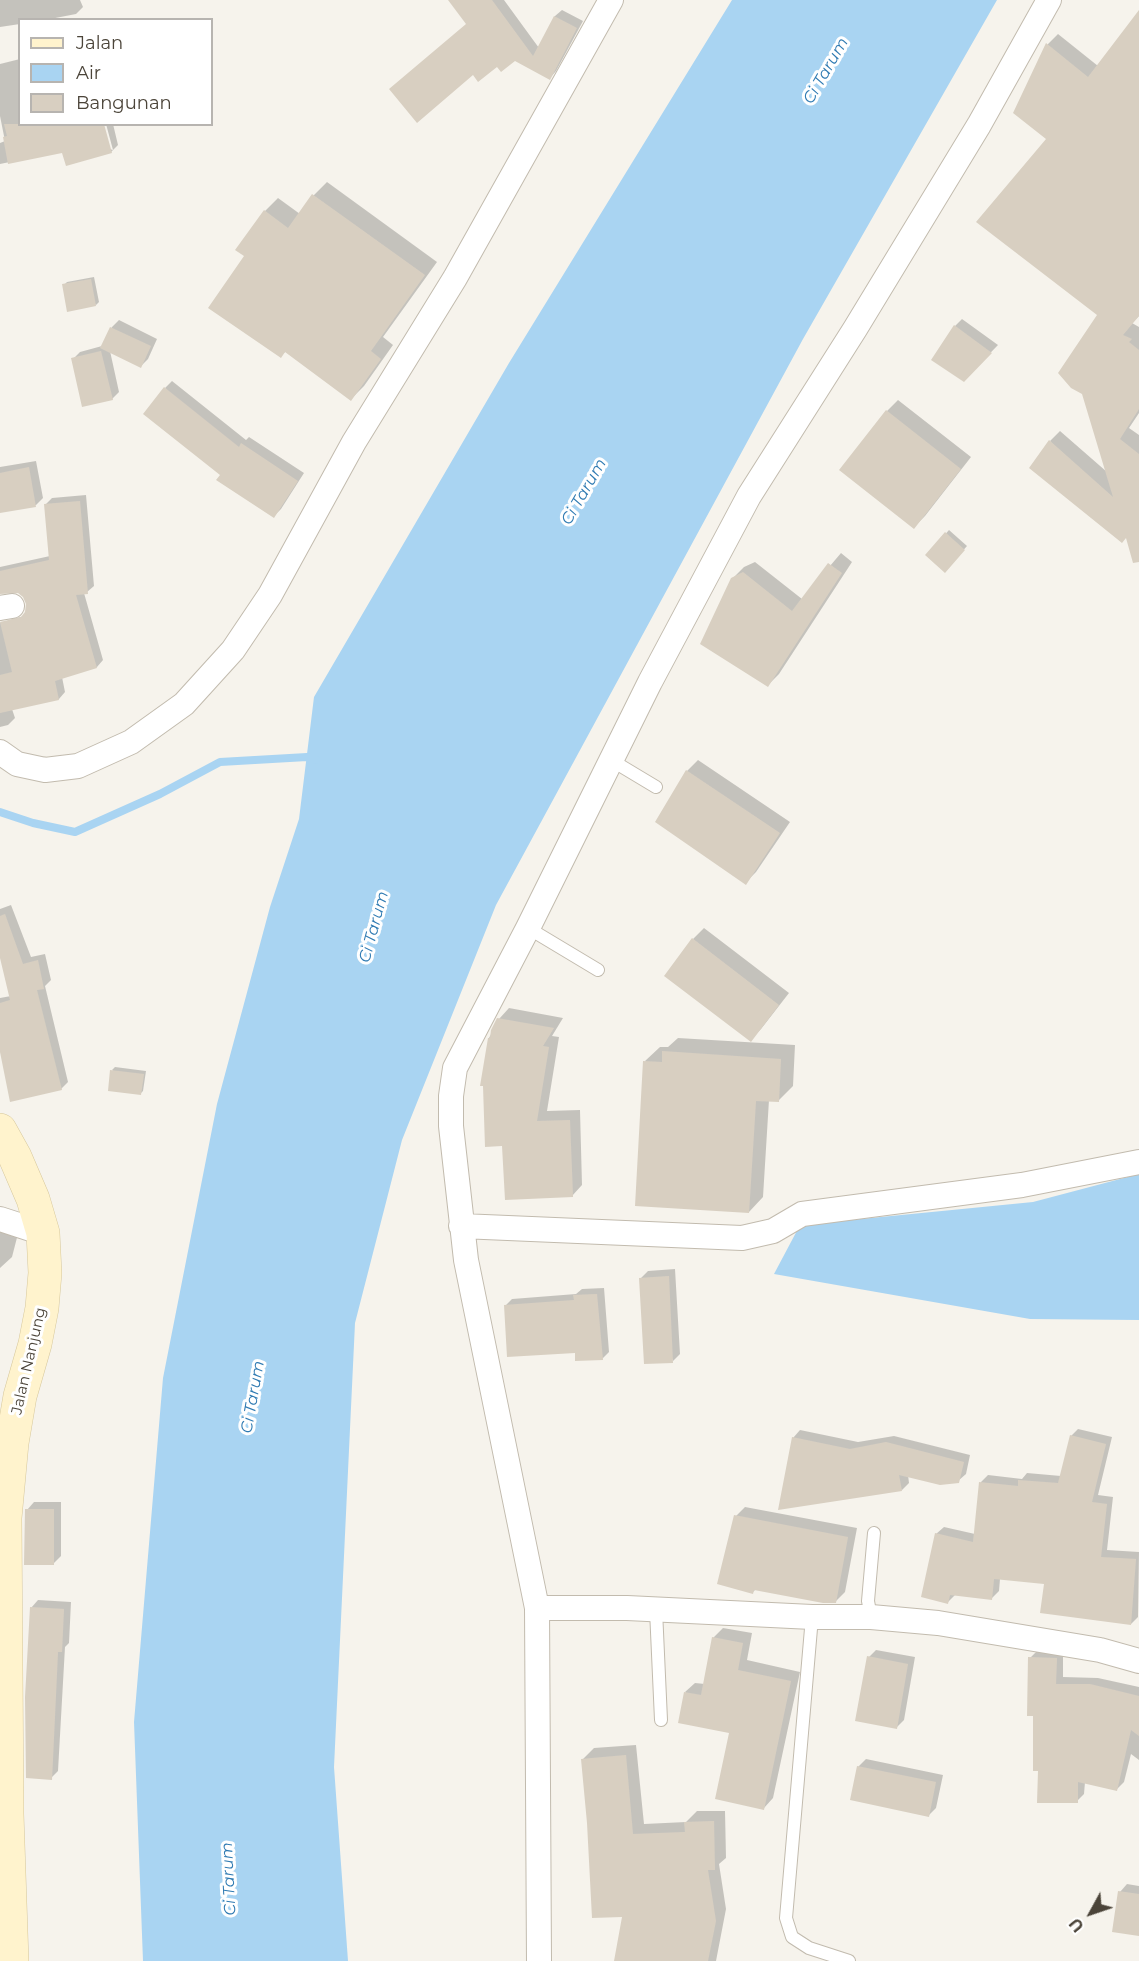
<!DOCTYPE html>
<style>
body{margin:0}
#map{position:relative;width:1139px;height:1961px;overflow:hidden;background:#f6f3ec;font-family:Montserrat,sans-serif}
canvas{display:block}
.legend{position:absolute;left:18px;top:18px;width:195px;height:108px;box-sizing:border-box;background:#fff;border:2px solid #b7b4b0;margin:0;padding:8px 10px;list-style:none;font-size:18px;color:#4b4439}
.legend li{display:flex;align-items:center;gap:12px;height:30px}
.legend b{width:30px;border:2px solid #b7b4b0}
.north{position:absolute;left:1061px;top:1883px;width:60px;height:60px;-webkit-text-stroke:4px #fff;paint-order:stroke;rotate:230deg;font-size:16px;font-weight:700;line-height:24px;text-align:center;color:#4b4439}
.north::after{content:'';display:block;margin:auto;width:21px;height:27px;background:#4b4439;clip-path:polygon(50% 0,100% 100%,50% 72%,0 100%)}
</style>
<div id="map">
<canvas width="1139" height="1961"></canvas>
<ul class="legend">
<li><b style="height:8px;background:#fff3cd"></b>Jalan</li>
<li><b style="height:16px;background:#a9d4f2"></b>Air</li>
<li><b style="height:16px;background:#d8cfc1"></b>Bangunan</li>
</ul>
<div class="north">U</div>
</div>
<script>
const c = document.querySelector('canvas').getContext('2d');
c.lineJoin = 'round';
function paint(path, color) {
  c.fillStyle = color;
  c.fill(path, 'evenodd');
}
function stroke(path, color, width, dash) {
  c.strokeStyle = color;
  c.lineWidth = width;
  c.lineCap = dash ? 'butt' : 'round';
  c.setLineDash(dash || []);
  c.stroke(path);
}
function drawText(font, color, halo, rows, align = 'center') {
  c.font = font + ' Montserrat,sans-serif';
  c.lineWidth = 6;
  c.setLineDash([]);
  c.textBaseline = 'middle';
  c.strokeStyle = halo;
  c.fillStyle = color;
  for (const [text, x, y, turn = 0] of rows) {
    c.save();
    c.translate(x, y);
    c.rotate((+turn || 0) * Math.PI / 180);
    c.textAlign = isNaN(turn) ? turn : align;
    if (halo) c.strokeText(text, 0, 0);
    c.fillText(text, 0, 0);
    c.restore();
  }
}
paint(new Path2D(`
 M 732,0 L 997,0 L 803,339 L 496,905 L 402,1140 L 355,1323 L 334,1767 L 348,1961 L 143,1961 L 134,1722 L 163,1378 L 217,1104 L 270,907 L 299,819 L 314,697 L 509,363 Z
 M 1139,1174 L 1139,1320 L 1030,1319 L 774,1274 L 800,1225 L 1033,1202 Z`), '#a9d4f2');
paint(new Path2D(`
 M 0,0 L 80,0 L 83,7 L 76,14 L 45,20 L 20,20 L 20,24 L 0,27 Z
 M 454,0 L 504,0 L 539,48 L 555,16 L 562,10 L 583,21 L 556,71 L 550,78 L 468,24 Z
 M 1139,13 L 1139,316 L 1132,323 L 1139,327 L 1139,413 L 1129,428 L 1139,435 L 1139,516 L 1115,535 L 1050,441 L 1060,431 L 1107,472 L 1099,314 L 1048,138 L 1014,113 L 1048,44 L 1058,34 L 1098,66 Z
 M 20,59 L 20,124 L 113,150 L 106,124 L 113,124 L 118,145 L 111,152 L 64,151 L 0,164 L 0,143 L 5,141 L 0,116 L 0,64 Z
 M 327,182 L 437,262 L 383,337 L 393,345 L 364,386 L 351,399 L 286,351 L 281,356 L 246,256 L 265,211 L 278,198 L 300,214 L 314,195 Z
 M 94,277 L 99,302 L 96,305 L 64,285 L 67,282 Z
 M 962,319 L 998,345 L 964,380 L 955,326 Z
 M 119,320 L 157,339 L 148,359 L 141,366 L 110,351 L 119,392 L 112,399 L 73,359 L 80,352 L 102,346 L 112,327 Z
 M 172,381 L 246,440 L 249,437 L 304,473 L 281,509 L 274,516 L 222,475 L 165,388 Z
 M 898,400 L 971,457 L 925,516 L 914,527 L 887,411 Z
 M 36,461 L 43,498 L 36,505 L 0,511 L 0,467 Z
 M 86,495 L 94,586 L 87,592 L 84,593 L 103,660 L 97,667 L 62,677 L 65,692 L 59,699 L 12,709 L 15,718 L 8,725 L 0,727 L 0,623 L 24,616 L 28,604 L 25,597 L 18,592 L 0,593 L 0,567 L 50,556 L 46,504 L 52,498 Z
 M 949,530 L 967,546 L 945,571 L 927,555 Z
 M 841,553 L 852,562 L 779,674 L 768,685 L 732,579 L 744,567 L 755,562 L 802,599 Z
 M 698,760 L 790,822 L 756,872 L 745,883 L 657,822 L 687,771 Z
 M 11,905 L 31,957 L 45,954 L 51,980 L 45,986 L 68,1082 L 61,1089 L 0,1046 L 0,998 L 11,996 L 0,951 L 0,909 Z
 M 704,928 L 789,993 L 761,1029 L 750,1040 L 693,939 Z
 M 509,1008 L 563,1018 L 552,1036 L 559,1037 L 547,1111 L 580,1110 L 582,1185 L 572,1196 L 503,1145 L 489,1038 L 499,1019 Z
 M 678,1038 L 795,1045 L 793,1086 L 778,1101 L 769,1100 L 763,1197 L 749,1212 L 645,1061 L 660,1047 L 668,1047 Z
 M 115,1067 L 146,1071 L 143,1091 L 140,1094 L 112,1070 Z
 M 0,1217 L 20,1226 L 12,1257 L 0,1268 Z
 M 675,1269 L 680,1354 L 673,1361 L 641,1278 L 648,1271 Z
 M 604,1288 L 609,1352 L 602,1359 L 505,1306 L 512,1299 L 576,1294 L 582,1289 Z
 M 1078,1429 L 1112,1437 L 1098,1495 L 1113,1497 L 1107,1550 L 1139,1552 L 1138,1617 L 1131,1624 L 1045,1583 L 1000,1579 L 999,1591 L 992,1598 L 956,1594 L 948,1602 L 936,1534 L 944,1527 L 975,1534 L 981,1482 L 988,1475 L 1022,1479 L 1027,1473 L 1061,1476 L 1071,1436 Z
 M 800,1430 L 858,1442 L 894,1436 L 970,1455 L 966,1474 L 958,1481 L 908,1475 L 909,1483 L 902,1490 L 793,1438 Z
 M 34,1502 L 61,1502 L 61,1556 L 53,1564 L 27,1510 Z
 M 745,1507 L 857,1528 L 845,1592 L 836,1601 L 756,1589 L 753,1592 L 736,1516 Z
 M 38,1600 L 71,1602 L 69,1643 L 65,1647 L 58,1771 L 51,1778 L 31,1608 Z
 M 723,1628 L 752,1633 L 747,1660 L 800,1672 L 773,1798 L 764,1808 L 731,1732 L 685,1692 L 695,1683 L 705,1684 L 713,1638 Z
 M 876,1650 L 915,1657 L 904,1720 L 896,1728 L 869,1657 Z
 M 1037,1651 L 1063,1651 L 1063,1677 L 1098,1678 L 1139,1687 L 1139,1760 L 1131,1754 L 1124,1782 L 1117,1789 L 1085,1782 L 1084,1794 L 1077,1801 L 1039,1770 L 1030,1658 Z
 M 636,1745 L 644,1824 L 686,1822 L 697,1811 L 725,1811 L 726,1858 L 719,1864 L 726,1909 L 716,1961 L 615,1961 L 624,1915 L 588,1823 L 583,1759 L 594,1748 Z
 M 866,1759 L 943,1775 L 936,1808 L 929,1815 L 858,1767 Z
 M 1127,1884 L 1139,1886 L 1139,1935 L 1120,1892 Z`), '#0003');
stroke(new Path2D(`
 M 0,812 L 33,823 L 75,832 L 160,794 L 220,762 L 307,757 L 316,760`), '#a9d4f2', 8);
paint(new Path2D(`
 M 448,0 L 492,0 L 533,56 L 554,16 L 577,28 L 550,80 L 515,61 L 501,72 L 497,67 L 478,82 L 473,75 L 417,123 L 389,89 L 466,24 Z
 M 1139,10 L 1139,316 L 1123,335 L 1132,339 L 1129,342 L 1139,350 L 1139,409 L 1120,439 L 1139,454 L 1139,562 L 1133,563 L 1126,538 L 1122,543 L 1029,468 L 1049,440 L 1113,497 L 1082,394 L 1071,388 L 1058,373 L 1097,315 L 976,222 L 1046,139 L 1013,113 L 1046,43 L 1088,77 Z
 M 4,124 L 104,124 L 112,153 L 66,166 L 62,153 L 8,164 L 3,137 L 7,136 Z
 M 312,194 L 425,275 L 371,351 L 381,359 L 351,401 L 285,352 L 281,358 L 208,308 L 244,256 L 235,250 L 264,210 L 288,228 Z
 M 91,279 L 96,306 L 67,312 L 62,284 Z
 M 954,325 L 992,353 L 964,382 L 931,360 Z
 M 110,327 L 151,346 L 141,368 L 100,348 Z
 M 101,351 L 113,400 L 82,407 L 71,358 Z
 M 164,387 L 239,447 L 241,443 L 298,481 L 274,518 L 216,480 L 220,475 L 143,414 Z
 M 886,410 L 961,469 L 914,529 L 839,470 Z
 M 29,467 L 36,507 L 0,513 L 0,473 Z
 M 80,501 L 88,594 L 76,595 L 97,668 L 55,681 L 59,700 L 0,713 L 0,675 L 12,672 L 0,622 L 21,617 L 25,612 L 26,604 L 23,597 L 18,593 L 0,594 L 0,571 L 49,560 L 44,504 Z
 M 945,532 L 965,550 L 945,573 L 925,555 Z
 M 828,563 L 842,573 L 768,687 L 700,644 L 731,578 L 743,572 L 792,611 Z
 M 686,770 L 780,833 L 746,885 L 655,822 Z
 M 5,914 L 23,964 L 38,960 L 44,989 L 37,990 L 62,1090 L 10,1102 L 0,1052 L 0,1003 L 10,1000 L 0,958 L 0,916 Z
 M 692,938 L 779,1005 L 751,1042 L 664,976 Z
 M 497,1018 L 554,1028 L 543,1046 L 549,1047 L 537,1121 L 570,1120 L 573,1197 L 505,1200 L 502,1146 L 485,1147 L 483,1086 L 480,1086 L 488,1038 L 490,1038 L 491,1030 Z
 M 662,1051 L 781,1059 L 779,1102 L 756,1101 L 749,1213 L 635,1206 L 643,1061 L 662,1062 Z
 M 110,1070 L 144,1074 L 141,1095 L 108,1091 Z
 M 669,1276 L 673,1363 L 644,1364 L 639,1278 Z
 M 597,1294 L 603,1360 L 575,1361 L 575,1353 L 507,1357 L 504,1305 L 574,1300 L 573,1295 Z
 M 1070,1435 L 1106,1444 L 1092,1502 L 1107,1504 L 1101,1557 L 1136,1559 L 1131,1625 L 1040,1613 L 1044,1584 L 994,1579 L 992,1600 L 950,1595 L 948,1604 L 921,1597 L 935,1533 L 973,1542 L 979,1482 L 1018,1486 L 1018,1480 L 1058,1483 Z
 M 792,1437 L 850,1449 L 886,1442 L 964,1462 L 959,1483 L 940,1485 L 899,1475 L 902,1491 L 778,1510 Z
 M 25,1509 L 54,1509 L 54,1565 L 24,1565 Z
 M 734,1515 L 848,1537 L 836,1603 L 823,1603 L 754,1590 L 753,1594 L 717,1584 Z
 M 30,1607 L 64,1609 L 62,1652 L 58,1652 L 52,1780 L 26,1778 L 25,1697 Z
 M 712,1637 L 743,1643 L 738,1670 L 791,1681 L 764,1810 L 715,1799 L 729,1733 L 678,1723 L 684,1692 L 701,1695 Z
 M 867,1656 L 908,1664 L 897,1729 L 855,1721 Z
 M 1028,1657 L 1057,1658 L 1056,1684 L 1090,1684 L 1139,1696 L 1139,1736 L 1131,1730 L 1117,1791 L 1078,1782 L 1078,1803 L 1037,1803 L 1038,1771 L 1033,1771 L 1033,1716 L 1027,1716 Z
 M 626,1755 L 633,1834 L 685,1832 L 684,1822 L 714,1821 L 715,1870 L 708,1870 L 716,1921 L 708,1961 L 614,1961 L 622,1917 L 592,1918 L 587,1823 L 581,1759 Z
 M 857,1766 L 936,1782 L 929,1817 L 850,1800 Z
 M 1118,1891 L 1139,1894 L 1139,1936 L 1112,1932 Z`), '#d8cfc1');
const lane = new Path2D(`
 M 611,760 L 656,787
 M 528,928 L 598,970
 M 656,1610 L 661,1720
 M 812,1617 L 786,1918 L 792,1937 L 809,1948 L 849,1961
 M 871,1617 L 868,1601 L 874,1533`);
const street = new Path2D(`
 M 0,608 L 12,606
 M 0,752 L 17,764 L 45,770 L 78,766 L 131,742 L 184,704 L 233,650 L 270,595 L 354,442 L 455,278 L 611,0
 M 0,1219 L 43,1233
 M 461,1226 L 742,1238 L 773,1231 L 802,1214 L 1022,1185 L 1139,1162
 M 537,1608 L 466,1260 L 451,1126 L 451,1096 L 455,1068 L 528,928 L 650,682 L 749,496 L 855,329 L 979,125 L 1049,0
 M 539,1961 L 537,1608 L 627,1608 L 812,1617 L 871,1617 L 938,1623 L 1100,1650 L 1139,1661`);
const secondary = new Path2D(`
 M 0,1130 L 15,1157 L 33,1199 L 43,1233 L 45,1273 L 42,1308 L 35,1344 L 20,1396 L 12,1443 L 5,1518 L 7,1814 L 12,1961`);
stroke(lane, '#c2bbae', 14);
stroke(street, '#c2bbae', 26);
stroke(secondary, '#d6c79b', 34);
stroke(lane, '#fff', 12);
stroke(street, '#fff', 24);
stroke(secondary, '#fff3cd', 33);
drawText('15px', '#4b4439', '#fff', [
 ["Jalan Nanjung",29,1361,-77]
]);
drawText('italic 16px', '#2e7ab2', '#fff', [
 ["Ci Tarum",826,71,-60],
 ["Ci Tarum",584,492,-60],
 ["Ci Tarum",374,927,-75],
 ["Ci Tarum",253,1397,-80],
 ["Ci Tarum",229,1879,-93]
]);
</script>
